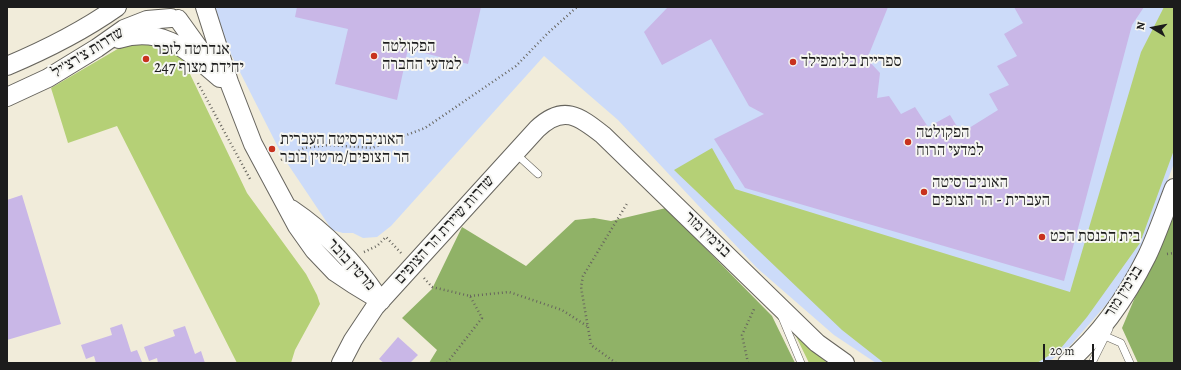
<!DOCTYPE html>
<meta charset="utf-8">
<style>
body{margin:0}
#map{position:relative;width:1181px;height:370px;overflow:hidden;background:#f1ecda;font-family:Alegreya,serif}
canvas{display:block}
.frame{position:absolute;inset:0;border:8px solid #1c1c1c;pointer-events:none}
.north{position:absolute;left:1133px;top:8px;width:40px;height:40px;-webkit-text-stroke:3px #f6f6f2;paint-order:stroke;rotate:280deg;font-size:11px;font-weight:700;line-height:16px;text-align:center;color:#1c1c1c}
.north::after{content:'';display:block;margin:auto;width:14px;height:18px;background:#1c1c1c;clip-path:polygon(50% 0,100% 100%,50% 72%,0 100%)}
.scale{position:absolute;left:1043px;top:344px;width:51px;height:18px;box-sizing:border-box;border:2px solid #1c1c1c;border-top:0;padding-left:5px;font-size:12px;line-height:14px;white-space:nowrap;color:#1c1c1c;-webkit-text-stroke:3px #f6f6f2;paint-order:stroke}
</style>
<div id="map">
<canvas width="1181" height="370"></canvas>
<div class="frame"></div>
<div class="north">N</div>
<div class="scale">20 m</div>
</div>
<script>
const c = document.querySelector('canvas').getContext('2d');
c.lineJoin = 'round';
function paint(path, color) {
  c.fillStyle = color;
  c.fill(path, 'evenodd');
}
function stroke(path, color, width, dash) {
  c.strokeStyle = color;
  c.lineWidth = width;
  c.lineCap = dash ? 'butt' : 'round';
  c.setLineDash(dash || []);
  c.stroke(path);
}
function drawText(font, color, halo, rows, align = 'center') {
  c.font = font + ' Alegreya,"Frank Ruhl Libre",serif';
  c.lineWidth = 4;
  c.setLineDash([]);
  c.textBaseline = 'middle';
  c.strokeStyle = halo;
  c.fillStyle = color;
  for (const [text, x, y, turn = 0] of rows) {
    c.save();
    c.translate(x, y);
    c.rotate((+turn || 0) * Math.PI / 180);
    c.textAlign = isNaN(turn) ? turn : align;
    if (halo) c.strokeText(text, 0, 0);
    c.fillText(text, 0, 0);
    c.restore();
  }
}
paint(new Path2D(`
 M 207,7 L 1174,7 L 1174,163 L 1143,247 L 1112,298 L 1070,346 L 1047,363 L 876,363 L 834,335 L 757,268 L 618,120 L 544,56 L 391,226 L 377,237 L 363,238 L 353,233 L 343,233 L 332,230 L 283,157 Z`), '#ccdbf9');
paint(new Path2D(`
 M 1164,7 L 1174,7 L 1174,150 L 1140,243 L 1087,317 L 1061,348 L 1037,363 L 884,363 L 842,330 L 674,170 L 712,148 L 735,189 L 1070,292 L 1141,52 Z
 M 138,37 L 179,51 L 247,193 L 306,274 L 317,295 L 320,304 L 295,350 L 291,363 L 237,363 L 117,126 L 68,143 L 51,88 Z
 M 791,326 L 827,363 L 809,363 Z`), '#b5d076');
paint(new Path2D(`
 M 1174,205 L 1174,363 L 1138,363 L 1122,328 Z
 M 666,208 L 772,316 L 795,363 L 429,363 L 437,350 L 402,318 L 432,289 L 462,227 L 526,266 L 575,220 L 594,218 L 611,221 Z`), '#90b267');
paint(new Path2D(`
 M 297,7 L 481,7 L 468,64 L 408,49 L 397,100 L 335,84 L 348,29 L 295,17 Z
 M 668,7 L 888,7 L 867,59 L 880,73 L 877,98 L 889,96 L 901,114 L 915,107 L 928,127 L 950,115 L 961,133 L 998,110 L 989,94 L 1009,85 L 997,66 L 1017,56 L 1004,34 L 1023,23 L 1014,7 L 1144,7 L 1132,25 L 1064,281 L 745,188 L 714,139 L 764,114 L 749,106 L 711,39 L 662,65 L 644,32 Z
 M 22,195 L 61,324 L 7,340 L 7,200 Z
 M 122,324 L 131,352 L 137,350 L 142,362 L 96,363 L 94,356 L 86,359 L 81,345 L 112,335 L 110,328 Z
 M 185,326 L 195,354 L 201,351 L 205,363 L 158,363 L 157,358 L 149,361 L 144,347 L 175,336 L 173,330 Z
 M 398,337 L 418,355 L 410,363 L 384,363 L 379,359 Z`), '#c9b7e7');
const service = new Path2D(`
 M 515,153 L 538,174
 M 781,315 L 801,363
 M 1105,336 L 1121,343 L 1130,363
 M 1092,363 L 1109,329`);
const tertiary = new Path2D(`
 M 205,7 L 229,82 L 253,144 L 297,226 L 314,250 L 335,272 L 353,284 L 381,301
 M 178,19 L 206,58
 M 119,39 C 163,25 189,52 220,78
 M 7,66 C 45,50 83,31 117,7
 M 7,97 L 48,78 L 97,48 L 124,29 L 147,20 L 171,18
 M 291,209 C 325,232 355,263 378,297
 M 341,363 L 353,340 L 375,307 L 537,129 C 563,104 579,116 603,135 L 817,343 L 845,363
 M 1067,363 C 1100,335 1127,296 1147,256 C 1157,235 1165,211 1174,188`);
stroke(service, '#67655e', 8);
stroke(tertiary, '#67655e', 20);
stroke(new Path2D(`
 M 198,83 L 250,179
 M 281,160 L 304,148 L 329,145 L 372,148 L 425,128 L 516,66 L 548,33 L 577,7
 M 364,252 L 377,246 L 386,237 L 402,254
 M 1167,254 L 1174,253
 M 424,278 L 432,287 L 470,296 L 482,318 L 447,363
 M 470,296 L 509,292 L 562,310 L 587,326
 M 616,363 L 591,345 L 581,287 L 583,276 L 628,202
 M 748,363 L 742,335 L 755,307`), '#67655e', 2.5, [1, 3]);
stroke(service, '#fff', 7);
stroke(tertiary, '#fff', 18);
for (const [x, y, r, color] of [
 [374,56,4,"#c8321e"],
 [146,59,4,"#c8321e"],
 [793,62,4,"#c8321e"],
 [908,142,4,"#c8321e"],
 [272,149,4,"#c8321e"],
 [924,192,4,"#c8321e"],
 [1042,237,4,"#c8321e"]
]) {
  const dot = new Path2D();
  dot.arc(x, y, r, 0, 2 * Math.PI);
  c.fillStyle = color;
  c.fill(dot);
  stroke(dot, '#f6f6f2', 1.5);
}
drawText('16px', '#1c1c1c', '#f6f6f2', [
 ["הפקולטה",382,47],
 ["למדעי החברה",382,65],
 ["אנדרטה לזכר",154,50],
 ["יחידת מצוף 247",154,68],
 ["ספריית בלומפילד",801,62],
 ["הפקולטה",916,133],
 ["למדעי הרוח",916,151],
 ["האוניברסיטה העברית",280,140],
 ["הר הצופים/מרטין בובר",280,158],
 ["האוניברסיטה",932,183],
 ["העברית - הר הצופים",932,201],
 ["בית הכנסת הכט",1050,237]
], 'left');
drawText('16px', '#1c1c1c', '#f6f6f2', [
 ["שדרות צ'רצ'יל",88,53,-32],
 ["שדרות שיירת הר הצופים",445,230,-48],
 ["בנימין מזר",707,235,44],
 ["מרטין בובר",351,265,48],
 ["בנימין מזר",1124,292,-58]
]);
</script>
